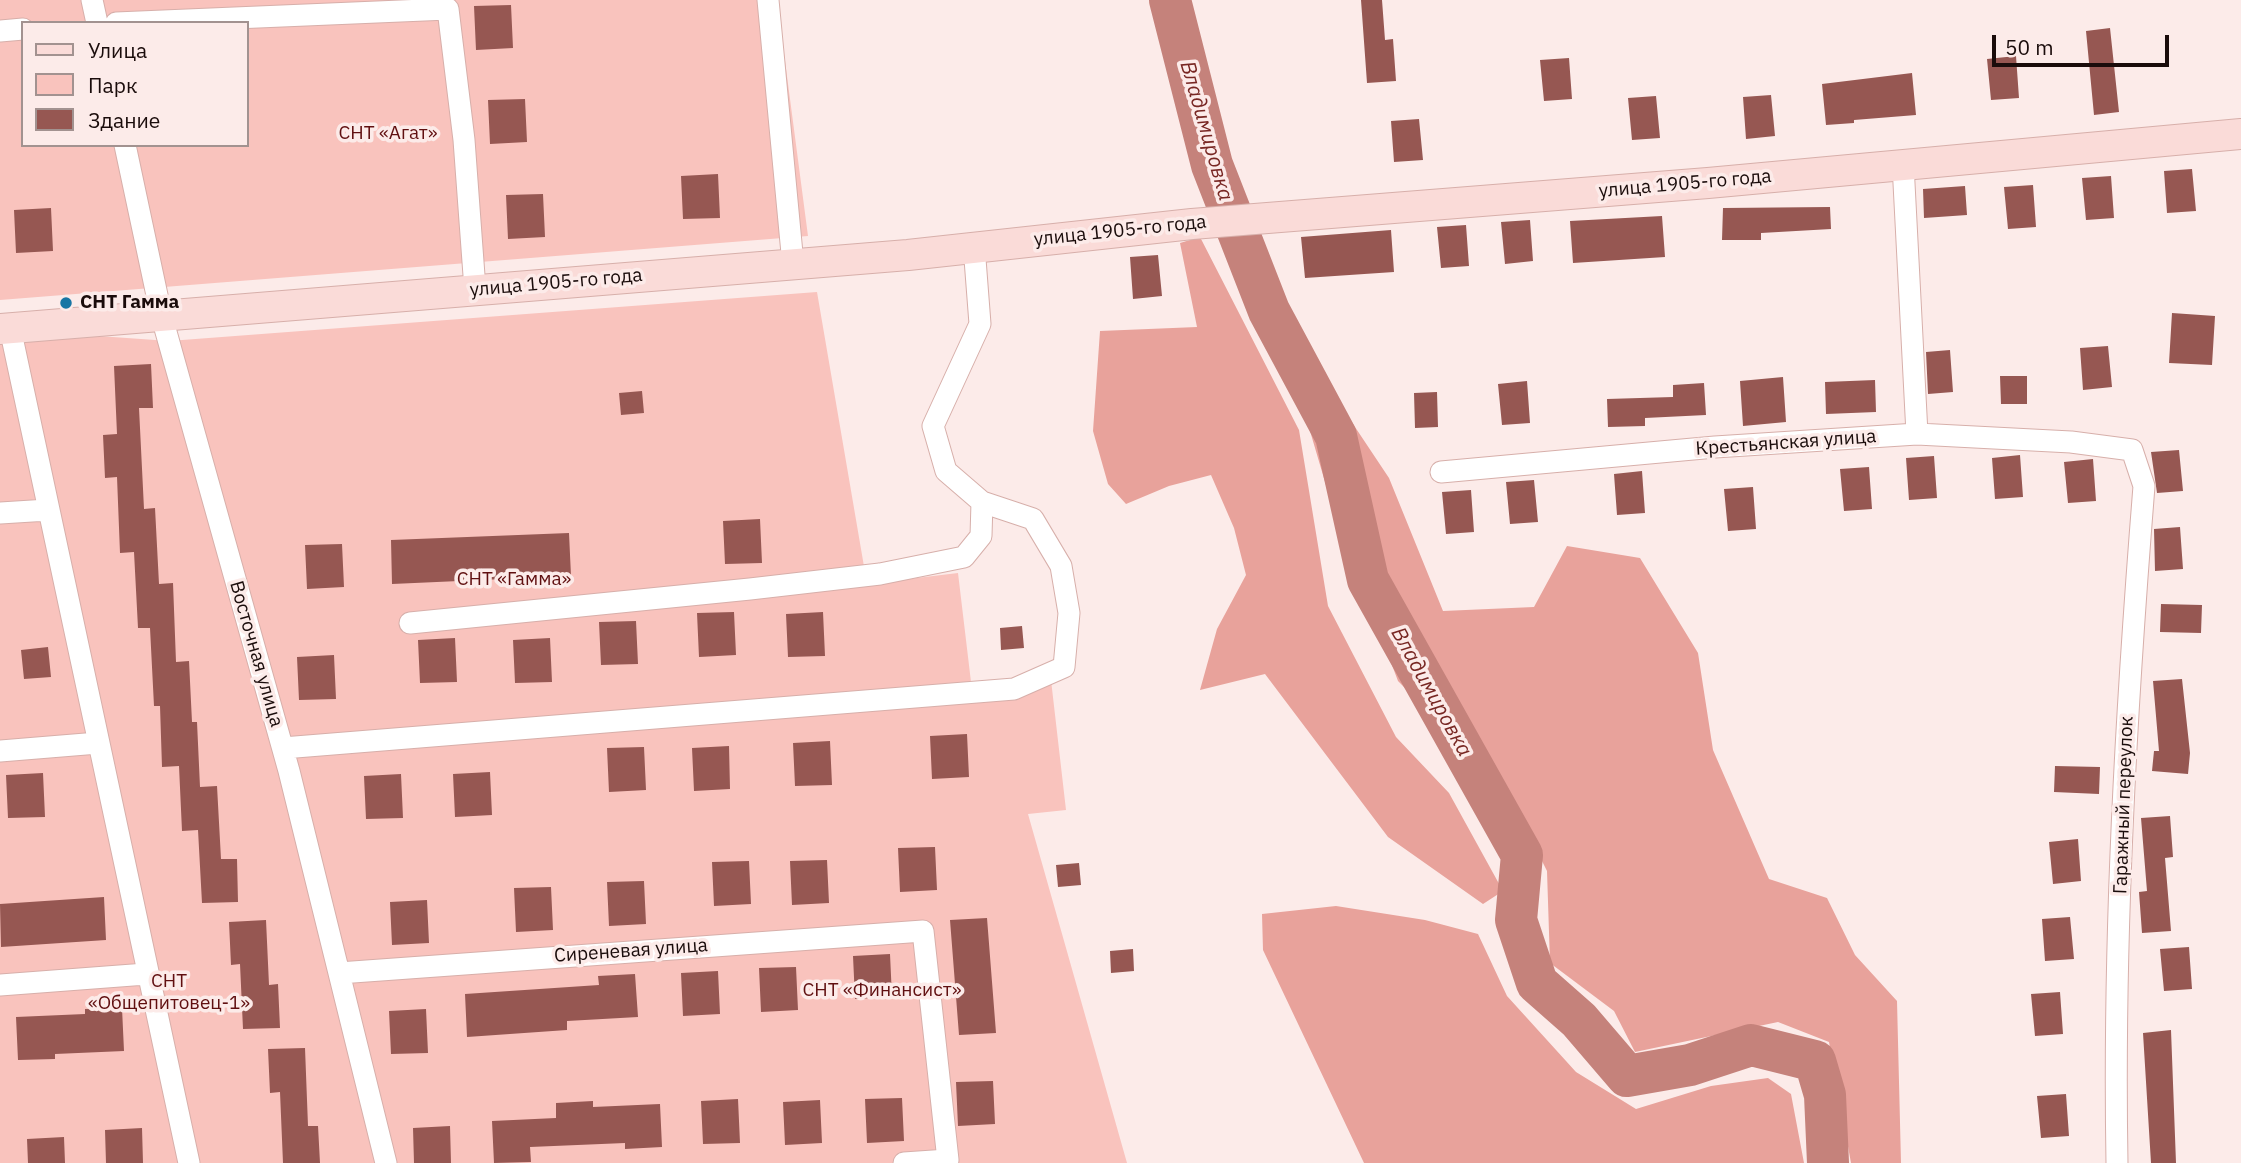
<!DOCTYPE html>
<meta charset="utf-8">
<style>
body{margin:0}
#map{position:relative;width:2241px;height:1163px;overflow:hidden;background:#fcebe9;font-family:"IBM Plex Sans",sans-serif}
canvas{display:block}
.legend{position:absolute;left:21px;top:21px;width:228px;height:126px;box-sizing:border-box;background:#fcebe9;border:2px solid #a29290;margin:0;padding:9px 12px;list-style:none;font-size:21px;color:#1a0c0b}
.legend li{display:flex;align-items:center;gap:14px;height:35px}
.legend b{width:35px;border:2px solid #a29290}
.scale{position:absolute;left:1992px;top:35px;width:177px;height:32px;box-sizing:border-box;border:4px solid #1a0c0b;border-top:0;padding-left:9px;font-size:21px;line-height:24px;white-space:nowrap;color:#1a0c0b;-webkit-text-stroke:5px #fcebe9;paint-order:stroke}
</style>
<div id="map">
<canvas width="2241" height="1163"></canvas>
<ul class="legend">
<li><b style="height:9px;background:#fadbd8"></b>Улица</li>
<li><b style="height:19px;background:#f9c3bd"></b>Парк</li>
<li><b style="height:19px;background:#965752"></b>Здание</li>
</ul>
<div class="scale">50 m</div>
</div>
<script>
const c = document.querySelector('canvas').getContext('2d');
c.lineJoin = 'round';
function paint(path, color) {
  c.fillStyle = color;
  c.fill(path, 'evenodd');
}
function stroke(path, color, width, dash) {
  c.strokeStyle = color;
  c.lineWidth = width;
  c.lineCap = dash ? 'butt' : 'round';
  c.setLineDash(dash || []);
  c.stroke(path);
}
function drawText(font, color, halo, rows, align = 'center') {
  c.font = font + ' "IBM Plex Sans",sans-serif';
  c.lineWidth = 7;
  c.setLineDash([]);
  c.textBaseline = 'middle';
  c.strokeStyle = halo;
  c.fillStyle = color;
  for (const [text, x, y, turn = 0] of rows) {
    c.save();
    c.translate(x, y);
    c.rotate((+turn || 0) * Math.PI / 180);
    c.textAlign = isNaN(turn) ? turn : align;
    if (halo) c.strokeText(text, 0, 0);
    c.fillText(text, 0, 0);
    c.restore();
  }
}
paint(new Path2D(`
 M 0,0 L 777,0 L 808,236 L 0,300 ZM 23,23 L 247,23 L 247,145 L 23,145 Z
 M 817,292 L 867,584 L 958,573 L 971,682 L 1051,680 L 1066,810 L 1028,814 L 1127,1163 L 0,1163 L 0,329 L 169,341 Z`), '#f9c3bd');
paint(new Path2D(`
 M 1200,237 L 1299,430 L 1328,606 L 1396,737 L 1449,793 L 1503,891 L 1483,904 L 1388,837 L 1265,674 L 1200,690 L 1217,629 L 1246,575 L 1234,528 L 1211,475 L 1169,486 L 1126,504 L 1108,484 L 1093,431 L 1100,331 L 1197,327 L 1180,243 Z
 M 1337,400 L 1389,478 L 1443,611 L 1534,607 L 1567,546 L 1640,558 L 1698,653 L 1713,750 L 1769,879 L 1827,898 L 1855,955 L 1897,1001 L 1901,1163 L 1851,1163 L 1829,1042 L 1778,1022 L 1635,1052 L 1614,1011 L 1550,963 L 1547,871 L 1507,791 L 1398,681 L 1333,509 L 1305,414 Z
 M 1336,906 L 1425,920 L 1478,934 L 1507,996 L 1576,1072 L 1636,1109 L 1711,1086 L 1768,1078 L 1791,1094 L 1804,1163 L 1364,1163 L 1263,950 L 1262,914 Z`), '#e8a29b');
stroke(new Path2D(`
 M 1170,0 L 1212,165 L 1269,311 L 1336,436 L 1368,580 L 1522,855 L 1516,920 L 1537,983 L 1579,1020 L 1627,1076 L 1690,1065 L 1751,1045 L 1815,1061 L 1825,1095 L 1828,1163`), '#c5827b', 42);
paint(new Path2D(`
 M 1361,0 L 1382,0 L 1385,40 L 1393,39 L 1396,81 L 1367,83 Z
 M 511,5 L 513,48 L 476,50 L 474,6 Z
 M 2110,28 L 2119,112 L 2094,115 L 2086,31 Z
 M 2016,56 L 2019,98 L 1991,100 L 1987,59 Z
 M 1569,58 L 1572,99 L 1544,101 L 1540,60 Z
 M 1912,73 L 1916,115 L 1854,120 L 1854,123 L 1826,125 L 1822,84 Z
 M 1771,95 L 1775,136 L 1746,139 L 1743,97 Z
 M 1656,96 L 1660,138 L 1632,140 L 1628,98 Z
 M 525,99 L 527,142 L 490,144 L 488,100 Z
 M 1419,119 L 1423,160 L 1394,162 L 1391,121 Z
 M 2192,169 L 2196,211 L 2167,213 L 2164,171 Z
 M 718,174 L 720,218 L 683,219 L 681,176 Z
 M 2111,176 L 2114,218 L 2086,220 L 2082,178 Z
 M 2033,185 L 2036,227 L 2008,229 L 2004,187 Z
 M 1965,186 L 1967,215 L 1924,218 L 1923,189 Z
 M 543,194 L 545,237 L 508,239 L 506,195 Z
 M 1830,207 L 1831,229 L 1761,233 L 1761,240 L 1722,240 L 1723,208 Z
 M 51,208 L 53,251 L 16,253 L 14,210 Z
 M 1662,216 L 1665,257 L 1573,263 L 1570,221 Z
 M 1530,220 L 1533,261 L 1505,264 L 1501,222 Z
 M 1466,225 L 1469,266 L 1441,268 L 1437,227 Z
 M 1391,230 L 1394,272 L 1305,278 L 1301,237 Z
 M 1158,255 L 1162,296 L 1133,299 L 1130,257 Z
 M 2172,313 L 2215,316 L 2212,365 L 2169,363 Z
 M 2108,346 L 2112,387 L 2083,390 L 2080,348 Z
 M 1950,350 L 1953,392 L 1928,394 L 1926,352 Z
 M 151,364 L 153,408 L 139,408 L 144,509 L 155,508 L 159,584 L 173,583 L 176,662 L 189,661 L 192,722 L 197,722 L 200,787 L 217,786 L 221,859 L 237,859 L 238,902 L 202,903 L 198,830 L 182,831 L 179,766 L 162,767 L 160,706 L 154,706 L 150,628 L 138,628 L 134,552 L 120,553 L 117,477 L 105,478 L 103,435 L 117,434 L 114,366 Z
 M 2000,376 L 2027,376 L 2027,404 L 2001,404 Z
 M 1783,377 L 1786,422 L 1743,426 L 1740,381 Z
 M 1875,380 L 1876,412 L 1826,414 L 1825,382 Z
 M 1527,381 L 1530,423 L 1502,425 L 1498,384 Z
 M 1704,383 L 1706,415 L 1645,418 L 1645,426 L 1608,427 L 1607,399 L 1673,397 L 1673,385 Z
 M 642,391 L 644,413 L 621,415 L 619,393 Z
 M 1437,392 L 1438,427 L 1415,428 L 1414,393 Z
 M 2179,450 L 2183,491 L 2157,493 L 2151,452 Z
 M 2020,455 L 2023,497 L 1995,499 L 1992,458 Z
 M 1934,456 L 1937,498 L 1909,500 L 1906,458 Z
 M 2093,459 L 2096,501 L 2068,503 L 2064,462 Z
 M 1869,467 L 1872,509 L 1844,511 L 1840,469 Z
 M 1642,471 L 1645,513 L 1617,515 L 1614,474 Z
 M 1534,480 L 1538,522 L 1510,524 L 1506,482 Z
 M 1753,487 L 1756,529 L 1728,531 L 1724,489 Z
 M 1471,490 L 1474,532 L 1446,534 L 1442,492 Z
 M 760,519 L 762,563 L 725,564 L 723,521 Z
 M 2180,527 L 2183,569 L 2155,571 L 2154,529 Z
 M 569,533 L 571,576 L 392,584 L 391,540 Z
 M 342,544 L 344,587 L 307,589 L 305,545 Z
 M 2161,604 L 2202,605 L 2201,633 L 2160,632 Z
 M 734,612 L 736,655 L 699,657 L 697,613 Z
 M 823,612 L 825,656 L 788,657 L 786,614 Z
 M 636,621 L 638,664 L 601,665 L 599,622 Z
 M 1022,626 L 1024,648 L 1001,650 L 1000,628 Z
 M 455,638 L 457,682 L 420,683 L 418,640 Z
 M 550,638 L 552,682 L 515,683 L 513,640 Z
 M 48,647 L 51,677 L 24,679 L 21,650 Z
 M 334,655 L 336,699 L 299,700 L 297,657 Z
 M 2182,679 L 2190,753 L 2188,774 L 2152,771 L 2154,751 L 2159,751 L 2153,681 Z
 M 967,734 L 969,777 L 932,779 L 930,736 Z
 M 830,741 L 832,785 L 795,786 L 793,743 Z
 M 729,746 L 730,789 L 694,791 L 692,748 Z
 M 644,747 L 646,790 L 609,792 L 607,748 Z
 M 2055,766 L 2100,767 L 2099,794 L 2054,792 Z
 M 490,772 L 492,815 L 455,817 L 453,774 Z
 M 43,773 L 45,817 L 8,818 L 6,775 Z
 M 401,774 L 403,818 L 366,819 L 364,776 Z
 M 2170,816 L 2173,857 L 2165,858 L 2171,931 L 2142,933 L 2139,892 L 2147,891 L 2141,818 Z
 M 2078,839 L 2081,881 L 2053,884 L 2049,842 Z
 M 935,847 L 937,890 L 900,892 L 898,848 Z
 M 827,860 L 829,903 L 792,905 L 790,861 Z
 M 749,861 L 751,904 L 714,906 L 712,862 Z
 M 1079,863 L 1081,885 L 1058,887 L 1056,865 Z
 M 644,881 L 646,924 L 609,926 L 607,882 Z
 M 551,887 L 553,930 L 516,932 L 514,888 Z
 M 104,897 L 106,940 L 1,947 L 0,904 Z
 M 427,900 L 429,943 L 392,945 L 390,902 Z
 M 2070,917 L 2074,959 L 2045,961 L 2042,919 Z
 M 987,918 L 996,1033 L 959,1035 L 950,920 Z
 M 266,920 L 269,985 L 278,984 L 280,1028 L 243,1029 L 240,964 L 231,965 L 229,922 Z
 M 2189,947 L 2192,989 L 2164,991 L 2160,949 Z
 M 1133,949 L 1134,971 L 1111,973 L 1110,951 Z
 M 890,954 L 892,997 L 855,999 L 853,956 Z
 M 796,967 L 798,1010 L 761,1012 L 759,968 Z
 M 718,971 L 720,1014 L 683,1016 L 681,973 Z
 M 635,974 L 638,1017 L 567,1021 L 567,1030 L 467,1037 L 465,994 L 599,985 L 598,976 Z
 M 2060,992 L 2063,1034 L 2035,1036 L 2031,994 Z
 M 122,1008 L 124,1051 L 55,1054 L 55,1059 L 18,1060 L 16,1017 L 85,1014 L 85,1009 Z
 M 426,1009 L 428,1053 L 391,1054 L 389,1011 Z
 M 2171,1030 L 2176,1163 L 2151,1163 L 2143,1033 Z
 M 305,1048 L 308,1126 L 318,1126 L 320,1163 L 283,1163 L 280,1092 L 270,1093 L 268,1049 Z
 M 993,1081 L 995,1124 L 958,1126 L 956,1082 Z
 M 2066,1094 L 2069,1136 L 2041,1138 L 2037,1096 Z
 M 902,1098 L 904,1141 L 867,1143 L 865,1099 Z
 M 738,1099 L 740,1143 L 703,1144 L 701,1101 Z
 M 820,1100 L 822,1143 L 785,1145 L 783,1102 Z
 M 593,1101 L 593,1107 L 660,1104 L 662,1147 L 625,1149 L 625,1143 L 530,1147 L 531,1162 L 494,1163 L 492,1121 L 556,1118 L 556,1103 Z
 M 450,1126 L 451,1163 L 414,1163 L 413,1128 Z
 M 142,1128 L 143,1163 L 106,1163 L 105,1130 Z
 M 64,1137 L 65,1163 L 28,1163 L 27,1139 Z`), '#965752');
const street = new Path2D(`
 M 92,0 L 97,23
 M 768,0 L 793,264
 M 116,23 L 448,9 L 464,140 L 475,289
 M 0,31 L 23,29
 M 125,145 L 161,314 L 289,771 L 386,1163
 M 1903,164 L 1917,434
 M 10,328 L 189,1163
 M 1441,472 L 1715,447 L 1917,434 L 2071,442 L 2132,450 L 2144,486 C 2126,711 2113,937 2117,1163
 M 0,513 L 48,510
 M 410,623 L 750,589 L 880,574 L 964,557 L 981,536 L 982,502
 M 283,748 L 1014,689 L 1064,667 L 1069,613 L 1061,566 L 1033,519 L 982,502 L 946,471 L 933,426 L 980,324 L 974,246
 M 0,751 L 98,743
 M 339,973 L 923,931 L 948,1160 L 904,1163
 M 0,985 L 146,974`);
const secondary = new Path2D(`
 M 0,329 L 908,255 L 1192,224 L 1708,183 L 2241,134`);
stroke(street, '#d7afaa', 23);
stroke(secondary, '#d7afaa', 32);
stroke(street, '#fff', 21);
stroke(secondary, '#fadbd8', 30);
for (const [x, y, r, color] of [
 [66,303,7,"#1876a4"]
]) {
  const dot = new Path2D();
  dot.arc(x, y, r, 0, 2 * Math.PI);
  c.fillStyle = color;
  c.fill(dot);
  stroke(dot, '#fcebe9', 2.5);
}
drawText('19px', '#600f10', '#fcebe9', [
 ["СНТ «Агат»",388,134],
 ["СНТ «Гамма»",514,580],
 ["СНТ",169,982],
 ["«Общепитовец-1»",169,1004],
 ["СНТ «Финансист»",882,991]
]);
drawText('19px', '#1a0c0b', '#fcebe9', [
 ["улица 1905-го года",1685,184,-5],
 ["улица 1905-го года",1120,231,-6],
 ["улица 1905-го года",556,283,-5],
 ["Крестьянская улица",1786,443,-4],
 ["Восточная улица",256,654,74],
 ["Гаражный переулок",2124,805,-88],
 ["Сиреневая улица",631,951,-4]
]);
drawText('bold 19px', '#1a0c0b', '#fcebe9', [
 ["СНТ Гамма",80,303]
], 'left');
drawText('italic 21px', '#782723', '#fcebe9', [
 ["Владимировка",1206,131,74],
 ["Владимировка",1431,692,61]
]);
</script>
